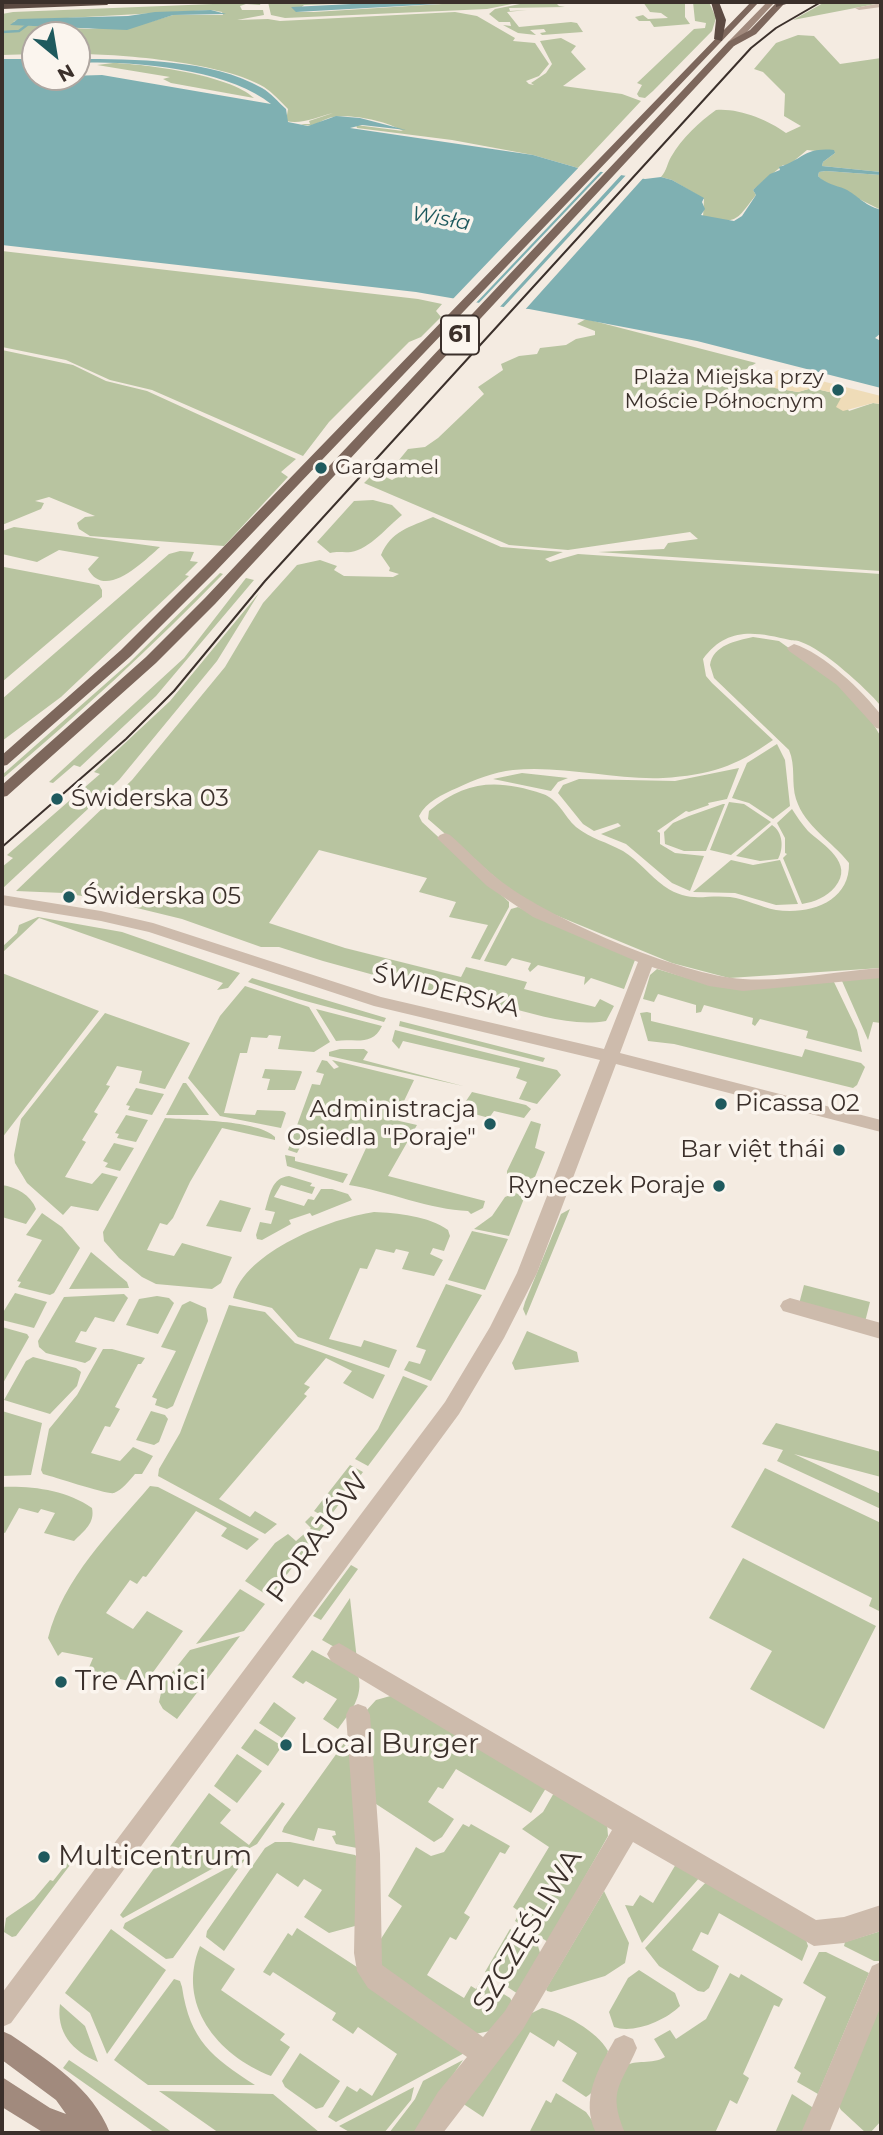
<!DOCTYPE html>
<meta charset="utf-8">
<style>
body{margin:0}
#map{position:relative;width:883px;height:2135px;overflow:hidden;background:#f4ebe1;font-family:Montserrat,sans-serif}
canvas{display:block}
.frame{position:absolute;inset:0;border:4px solid #3b302b;pointer-events:none}
.north{position:absolute;left:21px;top:21px;width:70px;height:70px;box-sizing:border-box;background:#fbf5ee;border:2px solid #aea6a0;border-radius:50%;rotate:150deg;font-size:19px;font-weight:700;line-height:28px;text-align:center;color:#3b302b}
.north::after{content:'';display:block;margin:auto;width:24px;height:32px;background:#1f5a5e;clip-path:polygon(50% 0,100% 100%,50% 72%,0 100%)}
</style>
<div id="map">
<canvas width="883" height="2135"></canvas>
<div class="frame"></div>
<div class="north">N</div>
</div>
<script>
const c = document.querySelector('canvas').getContext('2d');
c.lineJoin = 'round';
function paint(path, color) {
  c.fillStyle = color;
  c.fill(path, 'evenodd');
}
function stroke(path, color, width, dash) {
  c.strokeStyle = color;
  c.lineWidth = width;
  c.lineCap = dash ? 'butt' : 'round';
  c.setLineDash(dash || []);
  c.stroke(path);
}
function drawText(font, color, halo, rows, align = 'center') {
  c.font = font + ' Montserrat,sans-serif';
  c.lineWidth = 7;
  c.setLineDash([]);
  c.textBaseline = 'middle';
  c.strokeStyle = halo;
  c.fillStyle = color;
  for (const [text, x, y, turn = 0] of rows) {
    c.save();
    c.translate(x, y);
    c.rotate((+turn || 0) * Math.PI / 180);
    c.textAlign = isNaN(turn) ? turn : align;
    if (halo) c.strokeText(text, 0, 0);
    c.fillText(text, 0, 0);
    c.restore();
  }
}
paint(new Path2D(`
 M 261,2 L 260,5 L 246,4 L 240,6 L 242,10 L 263,10 L 264,15 L 237,20 L 268,19 L 280,21 L 455,12 L 477,16 L 515,38 L 513,41 L 535,43 L 549,64 L 539,76 L 526,81 L 529,84 L 534,85 L 531,83 L 546,73 L 552,64 L 540,41 L 561,38 L 576,46 L 571,52 L 586,69 L 563,86 L 622,94 L 641,101 L 578,168 L 533,155 L 452,140 L 357,128 L 356,125 L 403,131 C 386,121 353,114 333,117 C 321,119 315,129 301,124 L 310,124 L 309,121 L 333,113 C 317,117 301,125 286,121 L 288,109 C 280,101 273,93 264,87 C 225,63 123,54 77,54 L 77,35 L 35,35 L 35,54 L 2,55 L 2,14 L 13,12 L 263,2 L 392,2 L 304,5 L 296,12 L 314,12 L 474,2 L 522,2 L 487,9 L 285,18 L 271,15 L 268,2 ZM 211,10 L 222,12 L 223,15 L 173,15 L 143,24 L 89,29 L 27,25 L 13,21 Z
 M 530,2 L 555,2 L 559,6 L 565,7 L 509,8 L 510,11 L 527,10 L 507,12 L 519,27 L 571,22 L 577,23 L 583,32 L 542,35 L 540,33 L 546,32 L 544,29 L 530,30 L 536,35 L 518,33 L 503,25 L 511,26 L 510,22 L 499,22 L 489,14 L 495,9 Z
 M 643,2 L 685,2 L 685,17 L 690,24 L 654,27 L 650,21 L 639,21 L 635,17 L 643,15 L 648,19 L 668,18 L 661,13 L 650,12 Z
 M 693,2 L 709,2 L 716,18 L 712,31 L 653,91 L 645,98 L 639,97 L 637,94 L 642,85 L 637,83 L 694,29 L 705,28 L 706,23 L 695,21 Z
 M 825,2 L 881,2 L 881,3 L 793,20 Z
 M 798,35 L 814,36 L 840,64 L 881,58 L 881,172 L 822,166 L 823,162 L 835,153 L 807,150 L 789,165 L 783,165 L 753,190 L 756,195 C 735,221 739,224 703,217 L 704,199 L 672,180 L 661,177 C 667,170 667,164 671,157 C 682,138 699,122 716,110 C 739,108 768,120 786,133 L 801,126 L 784,116 L 785,94 L 763,72 L 754,69 L 776,43 Z
 M 113,63 C 146,64 230,75 254,98 L 171,83 L 163,79 L 170,77 L 97,65 Z
 M 826,171 L 881,175 L 881,210 L 823,181 L 818,176 L 819,172 Z
 M 2,251 L 418,299 L 442,304 L 436,311 L 441,317 L 421,337 L 409,342 L 329,422 L 303,456 L 152,390 L 110,380 L 66,360 L 2,347 Z
 M 586,319 L 756,363 L 740,373 L 775,388 L 798,392 L 812,388 L 838,394 L 849,411 L 873,403 L 881,404 L 881,571 L 598,552 L 664,549 L 668,543 L 698,539 L 690,532 L 568,550 L 509,545 L 364,483 L 375,472 L 392,480 L 404,473 L 407,467 L 399,460 L 408,449 L 425,447 L 438,438 L 484,394 L 478,387 L 503,370 L 501,364 L 519,356 L 537,354 L 540,348 L 566,345 L 576,339 L 595,335 L 595,331 L 577,324 Z
 M 2,350 L 73,365 L 106,381 L 147,391 L 296,459 L 281,472 L 288,477 L 224,546 L 90,536 L 79,529 L 77,523 L 85,517 L 95,516 L 49,497 L 35,501 L 44,503 L 41,509 L 2,525 Z
 M 373,500 L 392,505 L 402,515 C 388,526 370,549 351,552 C 343,553 339,551 330,553 L 317,542 L 354,501 Z
 M 433,517 L 501,547 L 563,552 L 545,559 L 550,562 L 578,554 L 881,574 L 881,706 C 866,688 823,649 801,642 C 798,640 794,641 790,640 C 756,632 727,626 703,659 L 706,676 L 712,683 L 773,740 C 735,767 710,775 663,778 C 613,780 563,765 513,770 C 494,772 474,780 457,788 C 443,794 426,802 419,816 L 422,822 L 509,902 L 509,907 L 480,960 L 471,958 L 488,925 L 449,917 L 456,902 L 419,892 L 427,878 L 319,850 L 269,923 L 345,948 L 461,977 L 466,967 L 527,982 L 524,989 L 595,1007 L 600,999 L 614,1006 L 606,1021 C 572,1027 535,1014 502,1006 L 494,1008 L 323,961 L 279,947 L 261,947 L 182,919 L 100,899 L 64,893 L 16,891 L 132,780 L 225,667 L 263,603 L 297,565 L 320,560 L 337,566 L 334,570 L 344,576 L 393,577 L 399,574 L 389,571 L 390,568 L 381,555 C 391,531 410,527 433,517 Z
 M 14,527 L 160,547 C 144,561 105,601 88,569 L 99,557 L 59,550 L 37,562 L 2,554 L 2,531 Z
 M 180,551 L 194,552 L 190,561 L 198,562 L 185,575 L 189,576 L 61,697 L 2,741 L 2,699 L 169,554 Z
 M 4,567 L 99,585 L 102,590 L 102,597 L 2,682 L 2,569 Z
 M 220,573 L 223,574 C 153,646 79,714 2,779 L 2,775 L 129,663 Z
 M 246,578 L 254,580 L 156,696 L 80,767 L 74,765 L 53,783 L 49,782 L 184,658 Z
 M 259,593 L 217,661 L 119,780 L 2,889 L 2,867 L 13,858 L 7,855 L 100,774 L 94,772 L 170,701 Z
 M 753,637 L 779,641 L 842,686 L 862,705 L 881,737 L 881,968 L 729,978 L 672,963 L 536,907 L 512,892 L 428,819 L 429,811 C 466,780 498,779 543,794 C 558,799 564,816 576,827 C 591,839 607,842 623,851 C 638,860 649,875 664,886 C 690,904 704,894 730,897 C 746,899 760,907 776,910 C 809,915 850,902 849,863 C 832,841 805,827 796,799 C 791,783 796,766 789,750 L 714,678 L 710,665 C 713,645 736,641 753,637 Z
 M 777,744 L 785,760 L 790,806 L 773,819 L 749,803 L 732,798 L 747,763 Z
 M 739,768 L 727,799 L 708,803 L 709,805 L 689,812 L 686,811 L 657,831 L 660,833 L 660,844 L 675,853 L 704,856 L 690,891 L 672,883 L 626,844 L 601,834 L 621,826 L 618,823 L 594,831 L 583,824 L 558,793 L 563,785 L 579,779 L 675,781 Z
 M 522,773 L 568,778 L 558,782 L 551,791 L 493,779 Z
 M 729,802 L 744,804 L 771,822 L 731,855 L 710,850 Z
 M 723,804 L 725,804 L 706,851 L 684,851 L 665,844 L 664,832 L 673,823 L 689,816 Z
 M 792,809 C 797,817 802,824 808,831 C 823,845 855,863 835,887 C 827,897 814,902 802,904 L 783,858 L 787,854 L 785,853 L 785,838 L 777,823 Z
 M 772,825 C 783,832 784,848 778,859 L 760,861 L 736,856 Z
 M 731,860 L 753,865 L 780,860 L 798,904 L 776,905 L 735,893 L 693,892 Z
 M 518,907 L 635,960 L 624,989 L 591,978 L 584,985 L 585,977 L 538,965 L 530,972 L 528,969 L 531,963 L 512,958 L 506,966 L 484,961 L 511,909 Z
 M 38,917 L 122,932 L 240,973 L 228,988 L 217,990 L 223,983 L 39,918 L 2,953 L 2,947 L 17,933 L 19,925 Z
 M 657,969 L 711,985 L 834,982 L 857,1030 L 862,1052 L 806,1038 L 808,1031 L 760,1019 L 755,1026 L 752,1024 L 753,1018 L 704,1005 L 701,1012 L 696,1013 L 696,1005 L 658,994 L 654,1002 L 643,999 L 650,975 Z
 M 2,973 L 99,1011 L 2,1138 Z
 M 881,977 L 881,1023 L 873,1022 L 868,1040 L 842,981 Z
 M 252,978 L 386,1018 L 384,1022 L 298,999 L 248,982 Z
 M 245,986 L 309,1007 L 330,1042 L 314,1052 L 278,1049 L 281,1036 L 269,1035 L 267,1038 L 251,1037 L 247,1053 L 240,1053 L 224,1113 L 255,1115 L 257,1110 L 283,1111 L 286,1113 L 281,1128 L 220,1116 L 188,1078 L 220,1016 Z
 M 316,1009 L 382,1026 C 372,1047 355,1038 336,1041 Z
 M 647,1012 L 651,1013 L 651,1021 L 802,1057 L 805,1049 L 861,1063 L 865,1067 L 857,1085 L 853,1088 L 674,1044 L 648,1041 L 640,1013 Z
 M 105,1013 L 190,1043 L 165,1089 L 139,1083 L 142,1071 L 117,1066 L 106,1085 L 110,1086 L 94,1112 L 98,1114 L 82,1140 L 86,1142 L 65,1177 L 92,1184 L 102,1173 L 118,1177 L 98,1211 L 71,1206 L 63,1215 L 27,1183 L 15,1163 L 14,1155 L 21,1119 Z
 M 400,1021 L 545,1058 L 543,1062 L 399,1026 Z
 M 395,1030 L 557,1070 L 561,1075 L 537,1104 L 519,1099 L 527,1082 L 516,1078 L 520,1068 L 403,1041 L 399,1049 L 392,1041 Z
 M 340,1049 L 364,1049 L 368,1052 L 363,1060 L 463,1086 L 329,1056 L 329,1052 Z
 M 322,1060 L 327,1061 L 334,1069 L 339,1067 L 332,1060 L 414,1080 L 395,1120 L 417,1125 L 388,1176 L 485,1201 L 483,1208 L 471,1214 L 468,1211 C 431,1210 387,1191 349,1185 L 367,1146 L 308,1132 L 297,1153 L 288,1150 L 312,1084 L 320,1085 L 324,1074 L 316,1072 Z
 M 265,1069 L 301,1071 L 302,1072 L 295,1090 L 267,1090 L 270,1079 L 262,1078 Z
 M 183,1083 L 186,1083 L 209,1115 L 166,1115 Z
 M 136,1088 L 164,1094 L 152,1115 L 128,1110 L 130,1106 L 126,1105 Z
 M 472,1092 L 526,1105 L 531,1109 L 524,1118 L 494,1111 L 489,1118 L 460,1110 Z
 M 126,1115 L 148,1120 L 136,1142 L 117,1138 L 119,1134 L 115,1133 Z
 M 165,1118 C 189,1120 259,1120 275,1137 L 275,1140 L 222,1128 L 190,1182 L 173,1218 L 167,1225 L 160,1223 L 147,1250 L 174,1256 L 182,1243 L 232,1257 L 221,1283 L 212,1289 L 156,1284 L 142,1277 L 119,1258 L 104,1241 L 103,1232 Z
 M 531,1121 L 541,1124 L 535,1148 L 545,1152 L 535,1177 L 527,1180 L 507,1174 L 507,1171 Z
 M 114,1143 L 134,1148 L 120,1171 L 105,1167 L 108,1163 L 103,1161 Z
 M 285,1155 L 295,1157 L 295,1161 L 348,1174 L 343,1183 L 287,1166 Z
 M 289,1176 L 312,1183 L 310,1186 L 315,1187 L 312,1194 L 281,1185 L 274,1197 L 304,1206 L 308,1199 L 314,1200 L 321,1189 L 332,1189 L 348,1194 L 352,1200 L 312,1216 L 310,1213 L 289,1220 L 291,1224 L 262,1240 L 257,1239 L 256,1235 L 260,1222 L 271,1224 L 275,1212 L 265,1210 C 270,1195 271,1178 289,1176 Z
 M 2,1185 C 16,1187 31,1195 36,1209 L 26,1224 L 2,1217 Z
 M 515,1193 L 525,1196 L 509,1236 L 474,1229 L 492,1216 L 505,1197 Z
 M 220,1200 L 251,1208 L 241,1232 L 206,1226 Z
 M 570,1209 L 526,1316 L 523,1309 L 525,1302 L 561,1214 Z
 M 374,1212 C 397,1213 429,1216 448,1230 L 450,1236 L 444,1251 L 433,1248 L 430,1254 L 443,1260 L 434,1276 L 402,1269 L 409,1252 L 396,1249 L 394,1253 L 376,1249 L 367,1269 L 360,1268 L 329,1339 L 361,1347 L 364,1340 L 397,1350 L 389,1368 L 298,1337 L 272,1308 L 233,1298 C 245,1251 332,1218 374,1212 Z
 M 42,1213 L 62,1227 L 80,1248 L 54,1293 L 50,1295 L 18,1287 L 21,1282 L 17,1281 L 42,1240 L 26,1235 Z
 M 472,1231 L 508,1239 L 485,1290 L 448,1280 Z
 M 91,1252 L 127,1282 L 129,1288 L 69,1289 Z
 M 446,1284 L 482,1295 L 431,1381 L 404,1370 L 409,1361 L 420,1364 L 426,1350 L 416,1347 Z
 M 804,1285 L 870,1302 L 865,1322 L 799,1304 Z
 M 15,1293 L 47,1302 L 34,1328 L 2,1320 L 2,1314 Z
 M 124,1294 L 128,1298 L 114,1322 L 95,1317 L 86,1332 L 81,1331 L 75,1342 L 97,1348 L 90,1360 L 85,1363 L 46,1353 L 39,1347 L 38,1341 L 64,1297 Z
 M 157,1296 L 169,1298 L 174,1303 L 158,1334 L 126,1325 L 139,1299 Z
 M 190,1301 L 206,1308 L 208,1321 L 173,1406 L 167,1409 L 155,1405 L 157,1399 L 152,1397 L 176,1351 L 161,1347 L 182,1305 Z
 M 229,1305 L 265,1312 L 295,1343 L 385,1375 L 373,1399 L 343,1383 L 352,1371 L 326,1358 L 304,1384 L 310,1387 L 304,1394 L 307,1396 L 219,1499 L 250,1517 L 255,1511 L 277,1524 L 265,1534 L 158,1476 L 159,1469 L 180,1433 Z
 M 2,1327 L 27,1334 L 29,1337 L 2,1385 Z
 M 527,1331 L 577,1352 L 579,1362 L 515,1370 L 512,1363 Z
 M 103,1349 L 112,1349 L 145,1358 L 141,1364 L 138,1364 L 115,1407 L 120,1409 L 110,1427 L 105,1426 L 91,1453 L 120,1461 L 133,1447 L 153,1456 L 142,1474 L 135,1474 C 129,1481 122,1490 114,1493 C 108,1495 55,1477 43,1474 L 41,1470 L 49,1429 L 77,1395 Z
 M 33,1357 L 76,1368 L 81,1372 L 77,1386 L 50,1414 L 4,1400 L 26,1361 Z
 M 403,1376 L 428,1386 L 368,1466 L 355,1459 L 378,1429 Z
 M 2,1411 L 42,1423 L 31,1475 L 2,1476 Z
 M 151,1411 L 165,1415 L 168,1419 L 159,1442 L 154,1445 L 136,1440 Z
 M 776,1423 L 881,1452 L 881,1477 L 794,1454 L 881,1494 L 881,1509 L 777,1461 L 783,1450 L 762,1444 Z
 M 350,1465 L 363,1472 L 328,1519 L 314,1511 Z
 M 765,1468 L 881,1523 L 881,1612 L 869,1606 L 872,1598 L 731,1527 Z
 M 150,1486 L 158,1487 L 259,1539 L 247,1550 L 221,1536 L 227,1528 L 196,1511 L 146,1577 L 143,1576 L 137,1584 L 130,1580 L 106,1613 L 133,1629 L 147,1611 L 183,1631 L 151,1675 L 144,1679 L 134,1682 L 87,1672 L 93,1658 L 62,1652 L 58,1656 L 48,1638 C 63,1578 111,1532 150,1486 Z
 M 2,1487 C 33,1486 66,1490 92,1508 C 95,1523 85,1530 74,1541 L 44,1533 L 55,1513 L 41,1509 L 38,1513 L 19,1508 L 5,1533 L 2,1532 Z
 M 311,1516 L 325,1524 L 270,1597 L 245,1581 L 275,1543 L 288,1534 L 296,1541 L 311,1528 L 305,1522 Z
 M 743,1558 L 876,1626 L 824,1729 L 750,1689 L 772,1651 L 709,1618 Z
 M 351,1565 L 358,1569 L 321,1620 L 313,1616 Z
 M 240,1589 L 265,1604 L 244,1631 L 196,1644 Z
 M 350,1598 L 357,1660 L 322,1640 Z
 M 240,1636 L 177,1719 L 163,1709 L 159,1702 L 163,1684 L 190,1650 Z
 M 312,1650 L 358,1675 C 364,1697 350,1712 338,1729 L 323,1719 L 337,1699 L 306,1681 L 303,1684 L 292,1677 Z
 M 394,1695 L 546,1788 L 531,1813 L 456,1769 L 443,1789 L 438,1787 L 428,1802 L 454,1819 L 442,1837 L 434,1842 L 373,1802 L 366,1711 L 376,1700 Z
 M 274,1702 L 296,1718 L 282,1738 L 259,1723 Z
 M 255,1729 L 282,1746 L 268,1766 L 241,1748 Z
 M 351,1738 L 357,1848 L 336,1844 L 332,1836 L 336,1835 L 335,1831 L 318,1828 L 314,1841 L 282,1832 L 284,1827 L 347,1739 Z
 M 237,1754 L 262,1771 L 237,1803 L 214,1786 Z
 M 555,1791 L 607,1823 L 608,1836 L 548,1942 L 515,1921 L 520,1912 L 513,1907 L 549,1847 L 522,1829 L 543,1812 Z
 M 209,1793 L 231,1810 L 220,1823 L 249,1845 L 282,1802 L 285,1804 L 257,1844 L 123,1918 L 120,1915 Z
 M 463,1824 L 469,1827 L 471,1824 L 510,1846 L 505,1854 L 500,1852 L 464,1913 L 470,1917 L 456,1940 L 450,1937 L 427,1975 L 464,1998 L 471,1986 L 476,1989 L 481,1980 L 510,1998 L 513,2003 L 490,2031 L 470,2035 L 379,1972 L 377,1945 L 402,1906 L 388,1896 L 416,1847 L 431,1856 L 444,1852 Z
 M 275,1842 L 290,1842 L 355,1855 L 361,1860 L 355,1926 L 329,1933 L 304,1917 L 322,1890 L 304,1879 L 298,1887 L 277,1873 L 224,1951 L 206,1937 L 207,1931 L 265,1848 Z
 M 78,1843 L 83,1844 L 83,1848 L 16,1936 L 12,1937 L 4,1932 L 6,1918 L 34,1899 L 50,1880 L 53,1881 L 79,1848 L 77,1846 Z
 M 246,1858 L 173,1958 L 166,1959 L 123,1928 L 125,1923 Z
 M 676,1864 L 700,1877 L 642,1943 L 625,1905 L 633,1906 L 640,1895 L 653,1903 Z
 M 707,1881 L 805,1937 L 808,1946 L 802,1961 L 719,1913 L 708,1935 L 701,1932 L 692,1950 L 719,1966 L 709,1988 L 704,1992 L 698,1991 L 659,1966 L 645,1948 Z
 M 604,1891 L 629,1943 L 625,1963 L 605,1976 L 551,1992 L 547,1991 L 546,1989 Z
 M 297,1928 L 360,1969 L 470,2050 L 336,2122 L 328,2117 L 347,2086 L 357,2092 L 360,2088 L 372,2096 L 397,2054 L 358,2027 L 353,2034 L 332,2020 L 336,2013 L 273,1972 L 270,1976 L 263,1972 L 288,1933 L 292,1936 Z
 M 111,1929 L 166,1970 L 107,2054 L 90,2013 L 65,1993 Z
 M 510,1929 L 538,1946 L 541,1956 L 518,1994 L 485,1972 Z
 M 881,1931 L 879,1961 L 874,1961 L 844,1946 L 845,1942 Z
 M 200,1946 L 235,1969 L 221,1990 L 285,2034 L 280,2040 L 290,2047 L 271,2076 C 217,2055 176,2004 200,1946 Z
 M 819,1952 L 826,1952 L 869,1973 L 818,2094 L 797,2082 L 801,2073 L 794,2068 L 826,1997 L 803,1983 Z
 M 639,1970 L 675,1993 L 680,2006 C 665,2021 633,2034 614,2027 L 609,2012 L 628,1978 Z
 M 730,1973 L 739,1978 L 741,1974 L 783,1999 L 779,2007 L 774,2005 L 743,2074 L 749,2078 L 737,2104 L 730,2100 L 715,2133 L 622,2133 L 617,2130 L 608,2097 C 613,2088 617,2072 626,2066 C 635,2059 652,2065 665,2057 L 654,2039 L 670,2030 L 676,2039 L 706,2019 Z
 M 174,1979 L 180,1981 L 182,1987 C 190,2041 212,2057 255,2085 L 148,2085 L 114,2060 Z
 M 881,1995 L 881,2121 L 870,2133 L 866,2133 L 841,2110 L 838,2105 L 838,2093 Z
 M 60,2004 L 85,2026 L 98,2062 C 72,2051 56,2032 60,2004 Z
 M 542,2008 C 564,2013 597,2031 608,2051 C 604,2065 601,2089 586,2097 L 562,2081 L 577,2053 L 558,2040 L 554,2047 L 530,2032 L 483,2117 L 459,2101 L 532,2013 Z
 M 300,2053 L 340,2081 L 323,2107 L 316,2109 L 285,2087 L 282,2081 Z
 M 69,2060 L 84,2070 L 173,2133 L 155,2133 L 63,2068 Z
 M 463,2060 L 414,2133 L 389,2133 L 415,2099 L 423,2081 Z
 M 414,2087 L 411,2100 L 384,2133 L 351,2133 L 339,2126 Z
 M 159,2091 L 273,2094 L 319,2132 L 219,2133 Z
 M 556,2093 L 586,2112 L 601,2133 L 529,2133 L 546,2100 L 551,2103 Z
 M 792,2094 L 812,2107 L 816,2115 L 807,2133 L 775,2133 Z`), '#b8c4a0');
paint(new Path2D(`
 M 778,370 L 881,396 L 881,404 L 873,403 L 843,411 L 836,407 L 841,398 L 838,394 L 812,388 L 798,392 L 775,388 L 758,381 Z`), '#efdcb8');
paint(new Path2D(`
 M 392,2 L 474,2 L 296,12 L 291,7 Z
 M 211,10 L 226,14 L 173,15 L 127,30 L 10,25 L 18,19 L 128,16 L 155,12 Z
 M 2,59 L 35,59 L 35,63 L 29,64 L 35,67 L 35,77 L 102,75 L 271,104 C 229,69 130,60 77,63 L 77,59 C 133,59 212,59 262,88 C 271,93 278,102 286,109 L 288,122 L 308,126 L 336,116 L 360,118 L 406,130 L 362,125 L 350,128 L 533,155 L 578,168 L 645,179 L 661,177 L 672,180 L 704,198 L 702,202 L 705,209 L 701,215 L 734,221 L 742,216 L 756,195 L 753,190 L 770,174 L 780,170 L 779,167 C 803,160 804,147 834,150 L 835,153 L 823,162 L 822,166 L 881,172 L 881,175 L 826,171 L 819,172 L 818,176 C 826,184 835,185 845,189 C 859,196 862,204 881,210 L 881,333 L 875,338 L 881,341 L 881,388 L 697,341 L 529,309 L 509,308 L 416,292 L 2,245 Z`), '#7fb0b2');
paint(new Path2D(`
 M 581,165 L 603,169 L 473,306 L 450,302 Z
 M 606,169 L 624,172 L 497,310 L 476,306 Z
 M 628,173 L 646,175 L 523,312 L 501,310 Z`), '#f4ebe1');
stroke(new Path2D(`
 M 2,32 L 19,31 L 27,25`), '#7fb0b2', 2.5);
paint(new Path2D(`
 M 881,3 L 881,7 L 859,10 L 855,8 Z
 M 794,644 C 823,653 863,691 881,715 L 881,729 L 876,728 L 837,685 L 789,651 L 787,648 Z
 M 445,833 L 450,835 C 466,849 481,865 497,878 C 544,917 683,976 743,979 C 788,982 836,971 881,968 L 881,978 L 743,991 L 709,986 L 652,967 L 620,1053 L 881,1120 L 881,1132 L 616,1064 L 537,1273 L 504,1338 L 459,1414 L 11,2023 L 2,2027 L 2,1993 L 445,1402 L 490,1327 L 517,1273 L 600,1060 L 374,1006 L 149,932 L 101,921 L 2,905 L 2,895 L 101,911 L 153,923 L 381,997 L 604,1049 L 638,962 L 533,917 L 487,886 L 440,841 L 437,838 L 440,835 Z
 M 790,1298 L 881,1323 L 881,1339 L 783,1311 L 780,1306 L 783,1301 Z
 M 339,1643 L 816,1920 L 844,1917 L 881,1905 L 881,1931 L 844,1943 L 814,1946 L 633,1842 L 523,2029 L 443,2133 L 413,2133 L 438,2092 L 467,2057 L 368,1988 L 357,1971 L 354,1953 L 356,1854 L 346,1715 L 350,1707 L 358,1704 L 366,1707 L 370,1715 L 380,1854 L 382,1965 L 483,2037 L 505,2011 L 612,1830 L 331,1661 L 327,1654 L 331,1647 Z
 M 881,1962 L 881,2006 L 829,2133 L 801,2133 L 872,1966 Z
 M 624,2035 L 633,2039 L 637,2048 C 621,2086 607,2090 625,2133 L 596,2133 C 580,2099 598,2069 615,2039 Z`), '#cdbbac');
paint(new Path2D(`
 M 767,2 L 775,2 L 734,46 L 728,46 L 728,42 Z
 M 2,2031 L 11,2035 C 50,2062 92,2087 110,2133 L 44,2133 L 2,2107 L 2,2077 L 50,2108 L 66,2114 L 56,2100 L 2,2060 Z`), '#a18a7d');
paint(new Path2D(`
 M 751,2 L 759,2 L 215,572 L 131,656 L 7,765 L 2,766 L 2,755 L 121,650 L 205,566 Z
 M 776,3 L 783,5 L 756,34 L 734,46 L 215,604 L 156,663 L 7,796 L 2,797 L 2,785 L 146,657 L 205,598 L 728,42 L 750,30 Z`), '#7d675c');
paint(new Path2D(`
 M 43,2 L 111,2 L 107,5 L 2,9 L 2,3 Z
 M 711,2 L 719,2 L 726,20 L 722,41 L 714,39 L 716,20 Z
 M 780,2 L 793,2 L 776,7 L 776,3 Z`), '#5c4a42');
stroke(new Path2D(`
 M 2,847 L 126,739 L 174,691 L 265,581 L 751,48 L 776,28 L 821,2`), '#3b302b', 2);
for (const [x, y, r, color] of [
 [838,390,7,"#1f5a5e"],
 [321,468,7,"#1f5a5e"],
 [57,799,7,"#1f5a5e"],
 [69,897,7,"#1f5a5e"],
 [721,1104,7,"#1f5a5e"],
 [490,1124,7,"#1f5a5e"],
 [839,1150,7,"#1f5a5e"],
 [719,1186,7,"#1f5a5e"],
 [61,1682,7,"#1f5a5e"],
 [286,1745,7,"#1f5a5e"],
 [44,1857,7,"#1f5a5e"]
]) {
  const dot = new Path2D();
  dot.arc(x, y, r, 0, 2 * Math.PI);
  c.fillStyle = color;
  c.fill(dot);
  stroke(dot, '#fbf5ee', 2.5);
}
drawText('italic 21px', '#1f5a5e', '#fbf5ee', [
 ["Wisła",441,219,10]
]);
drawText('21px', '#3b302b', '#fbf5ee', [
 ["Plaża Miejska przy",824,378],
 ["Moście Północnym",824,402],
 ["Gargamel",335,468,"left"]
], 'right');
for (const [x, y, w] of [
 [460,335,38]
]) {
  const box = new Path2D();
  box.roundRect(x - w / 2, y - 19.5, w, 39, 5);
  c.fillStyle = '#fbf5ee';
  c.fill(box);
  stroke(box, '#3b302b', 2);
}
drawText('bold 23px', '#3b302b', null, [
 ["61",460,335]
]);
drawText('24px', '#3b302b', '#fbf5ee', [
 ["Świderska 03",71,799],
 ["Świderska 05",83,897],
 ["Picassa 02",735,1104],
 ["Administracja",476,1110,"right"],
 ["Osiedla \"Poraje\"",476,1138,"right"],
 ["Bar việt thái",825,1150,"right"],
 ["Ryneczek Poraje",705,1186,"right"]
], 'left');
drawText('24px', '#3b302b', '#fbf5ee', [
 ["ŚWIDERSKA",446,992,14]
]);
drawText('28px', '#3b302b', '#fbf5ee', [
 ["PORAJÓW",318,1538,-54],
 ["SZCZĘŚLIWA",528,1931,-59]
]);
drawText('28px', '#3b302b', '#fbf5ee', [
 ["Tre Amici",75,1682],
 ["Local Burger",300,1745],
 ["Multicentrum",58,1857]
], 'left');
</script>
